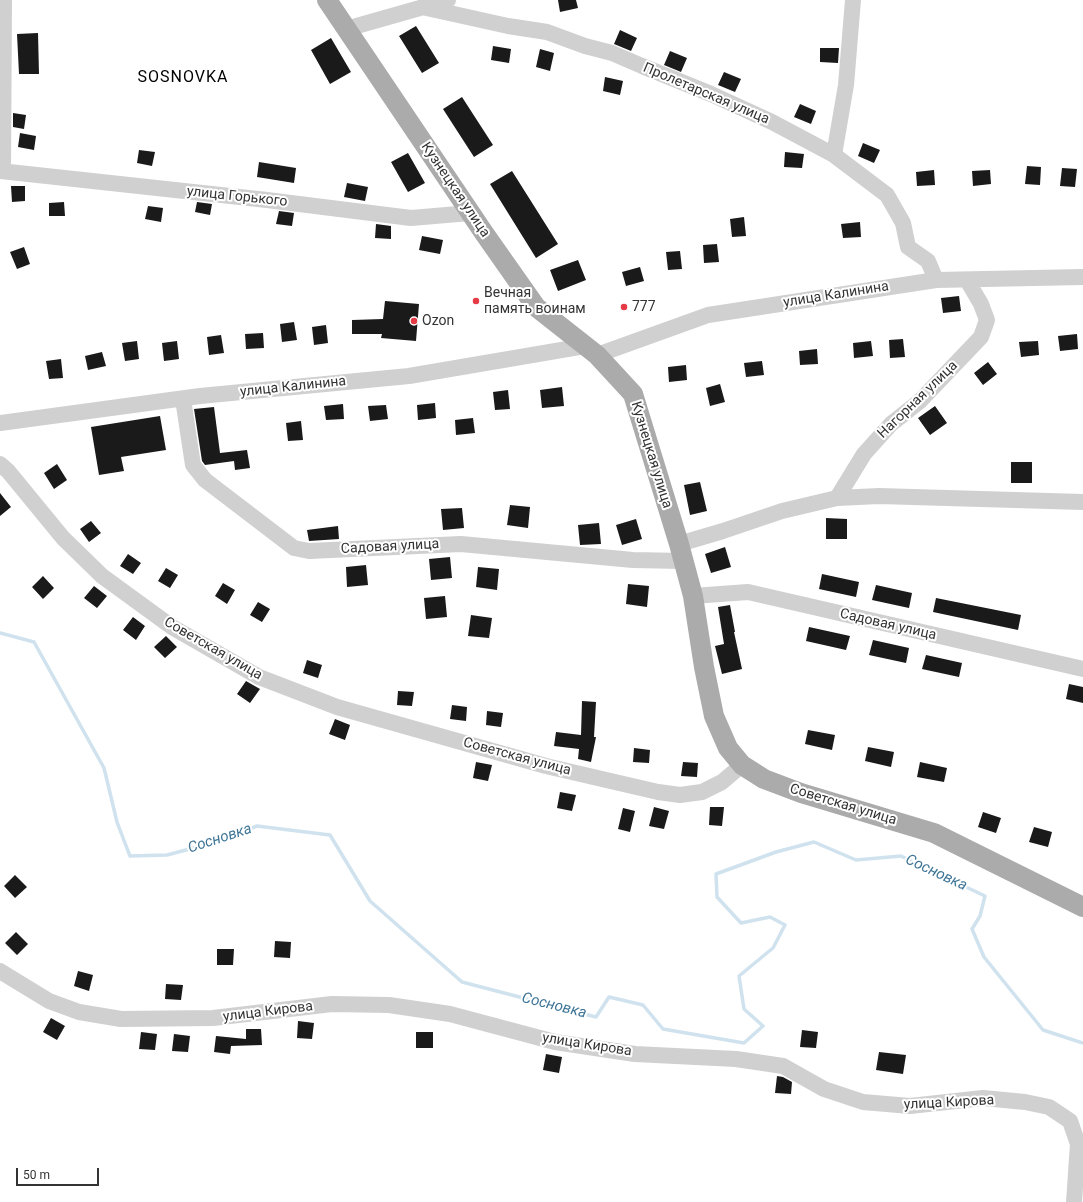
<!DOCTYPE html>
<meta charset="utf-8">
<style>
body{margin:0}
#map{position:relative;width:1083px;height:1202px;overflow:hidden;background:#fff;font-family:Roboto,sans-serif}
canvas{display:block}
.scale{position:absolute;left:16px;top:1168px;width:83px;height:18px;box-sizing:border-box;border:2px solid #333;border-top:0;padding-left:5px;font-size:12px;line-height:14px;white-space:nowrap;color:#333;-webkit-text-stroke:3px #fff;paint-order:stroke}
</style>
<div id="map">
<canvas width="1083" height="1202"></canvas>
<div class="scale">50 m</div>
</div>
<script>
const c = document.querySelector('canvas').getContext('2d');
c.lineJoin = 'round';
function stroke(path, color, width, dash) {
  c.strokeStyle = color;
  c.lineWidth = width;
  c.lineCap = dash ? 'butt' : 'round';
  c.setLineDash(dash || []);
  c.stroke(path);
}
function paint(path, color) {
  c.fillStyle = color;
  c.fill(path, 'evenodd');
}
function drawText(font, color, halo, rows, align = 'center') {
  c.font = font + ' Roboto,sans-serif';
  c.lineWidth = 4;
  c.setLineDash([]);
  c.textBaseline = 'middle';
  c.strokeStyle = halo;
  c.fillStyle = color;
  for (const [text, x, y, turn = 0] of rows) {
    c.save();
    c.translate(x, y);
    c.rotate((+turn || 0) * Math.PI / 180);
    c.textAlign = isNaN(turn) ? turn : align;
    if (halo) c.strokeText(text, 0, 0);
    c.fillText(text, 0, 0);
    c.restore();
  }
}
stroke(new Path2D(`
 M 0,633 L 34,642 L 104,768 L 117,822 L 130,856 L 167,855 L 216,842 L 257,826 L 330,835 L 370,901 L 462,982 L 596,1017 L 609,997 L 643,1005 L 663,1029 L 744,1043 L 763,1026 L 744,1009 L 739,976 L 773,948 L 785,925 L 770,917 L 741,923 L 717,897 L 716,874 L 776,852 L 814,842 L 856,860 L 901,856 L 985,896 L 980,916 L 972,929 L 984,957 L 1043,1030 L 1083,1043`), '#cfe2ee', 3.5);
paint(new Path2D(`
 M 558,0 L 576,0 L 578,8 L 560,12 Z
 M 416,26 L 439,63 L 422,73 L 399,36 Z
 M 620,30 L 637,38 L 631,51 L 614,44 Z
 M 38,33 L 39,74 L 19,74 L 17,34 Z
 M 331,38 L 351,72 L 330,84 L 311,50 Z
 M 493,46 L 511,49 L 509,63 L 491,60 Z
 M 820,48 L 839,48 L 838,63 L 820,62 Z
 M 540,49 L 554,53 L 550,71 L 536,67 Z
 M 670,51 L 687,58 L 681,72 L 664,65 Z
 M 724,72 L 741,79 L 735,92 L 718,85 Z
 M 605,77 L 623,81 L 620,95 L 603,91 Z
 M 462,97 L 493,145 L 474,157 L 443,109 Z
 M 800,104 L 816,111 L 811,124 L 794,117 Z
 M 13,113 L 26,115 L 24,129 L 13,127 Z
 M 20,133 L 36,136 L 34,150 L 18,147 Z
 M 863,143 L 880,150 L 874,163 L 858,156 Z
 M 139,150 L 155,152 L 152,166 L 137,163 Z
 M 785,152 L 804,154 L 802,168 L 784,167 Z
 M 408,153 L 425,183 L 408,192 L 391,162 Z
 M 259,162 L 296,168 L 294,183 L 257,177 Z
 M 1027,166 L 1041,167 L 1040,185 L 1025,184 Z
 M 1062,168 L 1077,169 L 1075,187 L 1060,186 Z
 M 934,170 L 935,185 L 917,186 L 916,172 Z
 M 990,170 L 991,184 L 973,186 L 972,171 Z
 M 512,171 L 558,244 L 536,258 L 490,184 Z
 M 347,183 L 368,187 L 365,201 L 344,197 Z
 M 11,186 L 25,186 L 25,201 L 12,202 Z
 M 64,202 L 65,216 L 49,216 L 49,203 Z
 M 197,202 L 212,204 L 210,215 L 195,212 Z
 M 148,206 L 163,208 L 161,222 L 145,219 Z
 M 279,211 L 294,213 L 292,226 L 276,224 Z
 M 744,217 L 746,236 L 732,237 L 730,219 Z
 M 860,222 L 861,237 L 843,238 L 841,224 Z
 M 376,224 L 391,226 L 391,239 L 375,238 Z
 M 422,236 L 443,240 L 440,254 L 419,250 Z
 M 717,244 L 719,262 L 704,263 L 703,245 Z
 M 24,247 L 30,264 L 17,269 L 10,252 Z
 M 680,251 L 682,269 L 668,270 L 666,252 Z
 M 578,260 L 586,280 L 558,291 L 550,270 Z
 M 640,267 L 644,281 L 626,286 L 622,272 Z
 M 959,296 L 961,311 L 943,313 L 941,298 Z
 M 385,301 L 419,304 L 416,341 L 381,338 L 382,334 L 352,334 L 352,320 L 383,319 Z
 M 294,322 L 297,340 L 282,342 L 280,324 Z
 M 326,325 L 328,343 L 314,345 L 312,327 Z
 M 263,333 L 264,348 L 246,349 L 245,334 Z
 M 1077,334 L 1078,349 L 1060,351 L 1058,336 Z
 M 221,335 L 224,353 L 209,355 L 207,337 Z
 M 903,339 L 905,357 L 890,358 L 889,340 Z
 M 137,341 L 139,359 L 125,361 L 122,343 Z
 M 177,341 L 179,359 L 164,361 L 162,343 Z
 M 871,341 L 873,356 L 854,358 L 853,343 Z
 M 1038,341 L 1039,355 L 1021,357 L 1019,342 Z
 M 817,349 L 818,364 L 800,365 L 799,351 Z
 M 102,352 L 106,366 L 88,370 L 85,356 Z
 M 61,359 L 63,378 L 49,379 L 46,361 Z
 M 762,361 L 764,375 L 746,377 L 744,363 Z
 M 988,362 L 997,374 L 983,385 L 974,373 Z
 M 686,365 L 687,380 L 669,382 L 668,367 Z
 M 720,384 L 725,402 L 710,406 L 706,388 Z
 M 562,387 L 564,406 L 542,408 L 540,390 Z
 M 508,390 L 510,409 L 495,410 L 493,392 Z
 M 435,403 L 436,418 L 418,420 L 417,405 Z
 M 343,404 L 344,419 L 326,420 L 324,406 Z
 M 386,405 L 388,419 L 370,421 L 368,406 Z
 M 935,406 L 947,423 L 930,435 L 918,418 Z
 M 214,407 L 220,453 L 247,450 L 250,468 L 235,470 L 234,461 L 205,465 L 202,461 L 194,409 Z
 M 160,416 L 166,450 L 121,457 L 124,471 L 99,475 L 91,427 Z
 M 473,418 L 475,433 L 456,435 L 455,420 Z
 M 301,421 L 303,440 L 288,441 L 286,423 Z
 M 1011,462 L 1032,462 L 1032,483 L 1011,483 Z
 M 57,464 L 67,480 L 54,489 L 44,473 Z
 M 700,482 L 707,511 L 690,515 L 684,485 Z
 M 0,493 L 11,507 L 0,516 Z
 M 510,505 L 530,507 L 528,528 L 507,525 Z
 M 462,508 L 464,528 L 443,530 L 441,509 Z
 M 826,518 L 847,519 L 847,539 L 826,539 Z
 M 636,519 L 642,539 L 622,545 L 616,525 Z
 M 91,521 L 101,533 L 89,542 L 80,529 Z
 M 599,523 L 601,544 L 580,545 L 578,525 Z
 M 338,526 L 339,539 L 309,541 L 307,530 Z
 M 725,547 L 731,567 L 711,573 L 705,554 Z
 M 128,554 L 141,563 L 133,574 L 120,566 Z
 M 450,557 L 452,578 L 431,580 L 429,559 Z
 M 366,565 L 368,585 L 347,587 L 346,567 Z
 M 478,567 L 499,569 L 497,590 L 476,587 Z
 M 166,568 L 178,575 L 170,588 L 158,581 Z
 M 822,574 L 859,582 L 856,597 L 819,589 Z
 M 43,576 L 54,588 L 43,599 L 32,587 Z
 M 223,583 L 235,590 L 227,604 L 215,596 Z
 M 628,584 L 649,586 L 647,607 L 626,604 Z
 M 876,585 L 912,593 L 909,608 L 872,600 Z
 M 94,586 L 107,596 L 97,608 L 84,598 Z
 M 445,596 L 447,617 L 426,619 L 424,598 Z
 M 936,598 L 1021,615 L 1018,630 L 933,612 Z
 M 258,602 L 270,609 L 262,622 L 250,615 Z
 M 730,605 L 735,632 L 734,632 L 742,669 L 722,674 L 715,646 L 724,644 L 718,607 Z
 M 471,615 L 492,618 L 489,638 L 468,636 Z
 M 133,617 L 145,626 L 136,640 L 123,630 Z
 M 809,627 L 850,636 L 846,650 L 806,641 Z
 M 166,636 L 177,647 L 165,658 L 154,647 Z
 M 873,640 L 909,648 L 906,663 L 869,655 Z
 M 926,655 L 962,663 L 959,677 L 922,669 Z
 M 307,660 L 322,665 L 318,678 L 303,673 Z
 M 246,681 L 260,689 L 250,703 L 237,694 Z
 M 1069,684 L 1083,687 L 1083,703 L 1066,699 Z
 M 398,691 L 414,692 L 412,706 L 397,705 Z
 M 582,701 L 596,702 L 594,737 L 596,737 L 591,762 L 578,759 L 579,749 L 554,746 L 556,732 L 581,735 Z
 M 452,705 L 467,707 L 466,721 L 450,719 Z
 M 487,711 L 503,713 L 501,727 L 486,725 Z
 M 335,719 L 350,725 L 345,740 L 329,734 Z
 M 808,730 L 835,735 L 832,750 L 805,744 Z
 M 868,747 L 894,752 L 891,767 L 865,761 Z
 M 634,748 L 650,750 L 649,763 L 633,762 Z
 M 476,762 L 492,765 L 488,781 L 473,778 Z
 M 683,762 L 698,763 L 697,777 L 681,776 Z
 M 920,762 L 947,768 L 944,782 L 917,777 Z
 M 560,792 L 576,795 L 572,811 L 557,808 Z
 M 654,807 L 669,811 L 664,829 L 649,826 Z
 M 710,807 L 724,807 L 722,826 L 709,825 Z
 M 623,808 L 635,811 L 630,832 L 618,829 Z
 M 983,812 L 1001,818 L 996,833 L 978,827 Z
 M 1034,827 L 1052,832 L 1048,847 L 1029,842 Z
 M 15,875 L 27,887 L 15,898 L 4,886 Z
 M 16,932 L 28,944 L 17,955 L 5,943 Z
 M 275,941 L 291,942 L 290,958 L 274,957 Z
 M 217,949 L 234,949 L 233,965 L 217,965 Z
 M 78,971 L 93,975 L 89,991 L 74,986 Z
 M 166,984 L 183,985 L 181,1000 L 165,999 Z
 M 51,1018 L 65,1026 L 57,1040 L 43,1032 Z
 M 298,1021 L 314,1023 L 312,1039 L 297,1038 Z
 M 246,1029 L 261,1029 L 262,1045 L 231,1046 L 230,1054 L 214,1052 L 216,1036 L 246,1039 Z
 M 802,1030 L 818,1032 L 816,1048 L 800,1047 Z
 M 141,1032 L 157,1034 L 155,1050 L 139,1049 Z
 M 416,1032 L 433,1032 L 433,1048 L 416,1048 Z
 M 174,1034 L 190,1036 L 188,1052 L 172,1051 Z
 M 879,1052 L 906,1055 L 903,1074 L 876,1070 Z
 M 546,1054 L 562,1057 L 559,1073 L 543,1070 Z
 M 777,1076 L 783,1077 L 792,1082 L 791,1094 L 775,1093 Z`), '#1a1a1a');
stroke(new Path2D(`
 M 422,7 L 508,26 L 547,32 L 585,46 L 612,53 L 642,66 L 711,94 L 772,122 L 834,155 L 846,85 L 853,0
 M 346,29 L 448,0
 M 834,155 L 887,195 L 903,223 L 908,247 L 928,261 L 936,280
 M 0,171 L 267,200 L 411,218 L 470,213
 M 3,171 L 4,0
 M 597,355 L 708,315 L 936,280 L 1083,277
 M 183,399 L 193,465 L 205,480 L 294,548 L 309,551 L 461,544 L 633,560 L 683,561
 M 0,423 L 200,396 L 409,376 L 585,346
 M 0,464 L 8,471 L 63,538 L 102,576 L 172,627 L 259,677 L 337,707 L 546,766 L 658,792 L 680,795 L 702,792 L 722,782 L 742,765
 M 837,498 L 864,454 L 891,424 L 920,401 L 981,337 L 987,320 L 981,304 L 967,280
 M 679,544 L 723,531 L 782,511 L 837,498 L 879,496 L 1083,502
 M 693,596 L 748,592 L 1083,669
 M 0,971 L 49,1001 L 79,1012 L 121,1019 L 213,1018 L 332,1004 L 389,1005 L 450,1014 L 555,1042 L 635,1054 L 736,1059 L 783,1066 L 824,1089 L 863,1102 L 910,1106 L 983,1098 L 1025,1102 L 1049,1107 L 1070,1121 L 1078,1144 L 1074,1202`), '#d0d0d0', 16);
stroke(new Path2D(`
 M 327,0 L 484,233 L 536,307 L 597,355 L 633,394 L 679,544 L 693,596 L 704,667 L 714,716 L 728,748 L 742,765 L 764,779 L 801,793 L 934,833 L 1083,907`), '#ababab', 20);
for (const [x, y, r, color] of [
 [476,301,4,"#e63946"],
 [624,307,4,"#e63946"],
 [414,321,4,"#e63946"]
]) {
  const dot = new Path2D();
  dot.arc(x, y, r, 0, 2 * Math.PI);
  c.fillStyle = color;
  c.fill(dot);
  stroke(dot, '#fff', 1.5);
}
drawText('14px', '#333', '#fff', [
 ["Пролетарская улица",706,94,23],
 ["Кузнецкая улица",455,190,56],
 ["улица Горького",237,197,6],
 ["улица Калинина",836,295,-9],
 ["улица Калинина",293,387,-6],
 ["Нагорная улица",918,400,-44],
 ["Кузнецкая улица",651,455,73],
 ["Садовая улица",390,547,-3],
 ["Садовая улица",888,625,13],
 ["Советская улица",213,649,30],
 ["Советская улица",517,757,15],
 ["Советская улица",843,805,17],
 ["улица Кирова",268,1012,-7],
 ["улица Кирова",587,1045,9],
 ["улица Кирова",949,1103,-3]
]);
drawText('14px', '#333', '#fff', [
 ["Вечная",484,293],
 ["память воинам",484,309],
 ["777",632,307],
 ["Ozon",422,321]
], 'left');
drawText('italic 15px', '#3f7597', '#fff', [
 ["Сосновка",220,839,-18],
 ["Сосновка",936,873,25],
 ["Сосновка",554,1006,14]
]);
c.letterSpacing = '1px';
drawText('16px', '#000', '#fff', [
 ["SOSNOVKA",183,78]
]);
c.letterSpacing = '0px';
</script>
